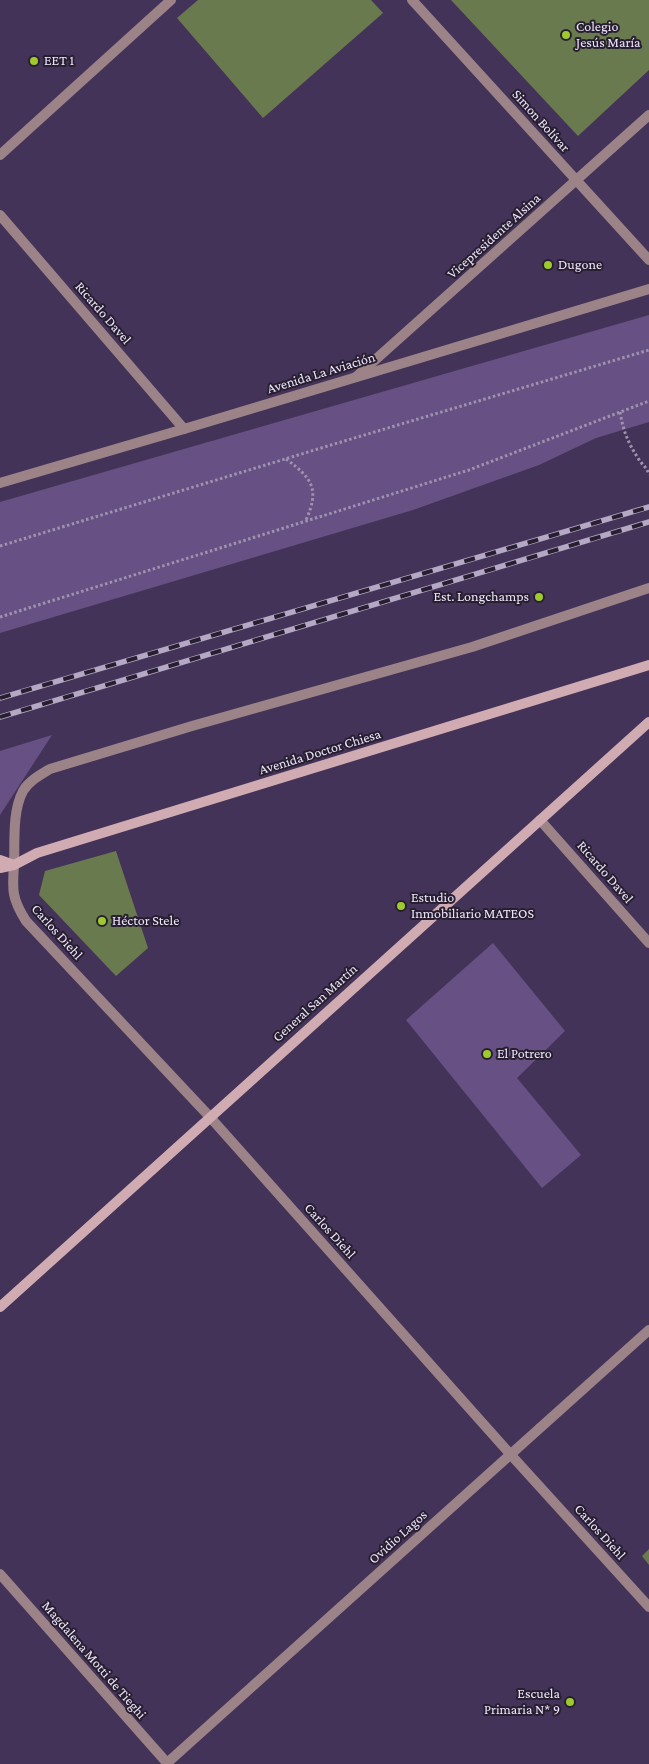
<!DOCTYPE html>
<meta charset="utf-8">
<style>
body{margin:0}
canvas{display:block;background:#443358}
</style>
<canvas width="649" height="1764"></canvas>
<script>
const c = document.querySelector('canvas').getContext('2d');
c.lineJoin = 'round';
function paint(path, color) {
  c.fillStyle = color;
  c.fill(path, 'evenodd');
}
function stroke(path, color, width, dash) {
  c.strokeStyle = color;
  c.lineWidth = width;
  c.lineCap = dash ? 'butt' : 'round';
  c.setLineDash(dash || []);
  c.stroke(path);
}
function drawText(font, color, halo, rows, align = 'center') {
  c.font = font + ' "Crimson Pro",serif';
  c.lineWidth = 4;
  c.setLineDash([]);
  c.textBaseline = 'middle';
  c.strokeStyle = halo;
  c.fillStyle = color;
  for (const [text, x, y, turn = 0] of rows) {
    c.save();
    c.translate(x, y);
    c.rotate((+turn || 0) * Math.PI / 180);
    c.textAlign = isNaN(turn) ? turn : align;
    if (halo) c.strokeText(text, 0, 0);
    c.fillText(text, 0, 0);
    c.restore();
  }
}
paint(new Path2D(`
 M 649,315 L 649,422 L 596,438 L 539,465 L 413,510 L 0,633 L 0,502 Z
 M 52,735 L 0,815 L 0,751 Z
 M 493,943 L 565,1031 L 517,1078 L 581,1155 L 542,1188 L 406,1020 Z`), '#675083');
paint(new Path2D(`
 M 198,0 L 371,0 L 383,13 L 263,118 L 177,18 Z
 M 451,0 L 649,0 L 649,70 L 578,136 Z
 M 116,851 L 148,948 L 116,976 L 39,895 L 45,871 Z
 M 649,1549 L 649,1565 L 642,1556 Z`), '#6a7a4f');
stroke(new Path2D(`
 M 620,412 C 623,430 628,443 638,458 C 642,465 647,467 649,475
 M 286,459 C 312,478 320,489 306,520
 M 0,546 L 331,445 L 649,350
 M 0,617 L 469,470 L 649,401`), '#9f92af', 3, [2.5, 2.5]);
stroke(new Path2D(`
 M 14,865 C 15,842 12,812 23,791 C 29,781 40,775 50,769 L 192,726 L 472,647 L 649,588`), '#9b8388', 10);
stroke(new Path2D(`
 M 412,0 L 649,260
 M 0,215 L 184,429
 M 356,377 L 649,115
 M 540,820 L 649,943
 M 166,1764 L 649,1330`), '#9b8388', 10);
stroke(new Path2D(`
 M 0,155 L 171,0
 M 0,483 L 184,429 L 649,289
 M 14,865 C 12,890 12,899 26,921 L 209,1116 L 511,1455 L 649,1607
 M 0,1574 L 168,1764`), '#9b8388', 10);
stroke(new Path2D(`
 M 0,860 L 14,865
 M 0,868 L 14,865 L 37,853 L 649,665
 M 0,1307 L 649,722`), '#d0abb2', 10);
const rail = new Path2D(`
 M 0,698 L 649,507
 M 0,717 L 649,522`);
stroke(rail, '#b4a8c4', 5.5);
stroke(rail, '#271f30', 4, [11]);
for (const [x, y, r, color] of [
 [566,35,5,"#9fca2d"],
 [34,61,5,"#9fca2d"],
 [548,265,5,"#9fca2d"],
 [539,597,5,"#9fca2d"],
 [401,906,5,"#9fca2d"],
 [102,921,5,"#9fca2d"],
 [487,1054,5,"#9fca2d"],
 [570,1702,5,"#9fca2d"]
]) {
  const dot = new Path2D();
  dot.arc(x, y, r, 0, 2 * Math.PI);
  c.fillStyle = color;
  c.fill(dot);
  stroke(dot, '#271f30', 2);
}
drawText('14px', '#efe6fd', '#271f30', [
 ["Colegio",576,27],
 ["Jesús María",576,43],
 ["EET 1",44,61],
 ["Dugone",558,265],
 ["Est. Longchamps",529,597,"right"],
 ["Estudio",411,898],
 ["Inmobiliario MATEOS",411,914],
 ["Héctor Stele",112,921],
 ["El Potrero",497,1054],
 ["Escuela",560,1694,"right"],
 ["Primaria N* 9",560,1710,"right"]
], 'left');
drawText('14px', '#efe6fd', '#271f30', [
 ["Simon Bolívar",541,121,48],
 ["Vicepresidente Alsina",494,236,-42],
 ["Ricardo Davel",103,313,49],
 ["Avenida La Aviación",321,373,-17],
 ["Avenida Doctor Chiesa",320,752,-17],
 ["Ricardo Davel",605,872,49],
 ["Carlos Diehl",57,932,48],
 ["General San Martín",315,1003,-42],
 ["Carlos Diehl",330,1231,48],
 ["Carlos Diehl",600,1532,48],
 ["Ovidio Lagos",398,1537,-42],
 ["Magdalena Motti de Tieghi",94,1660,49]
]);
</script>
